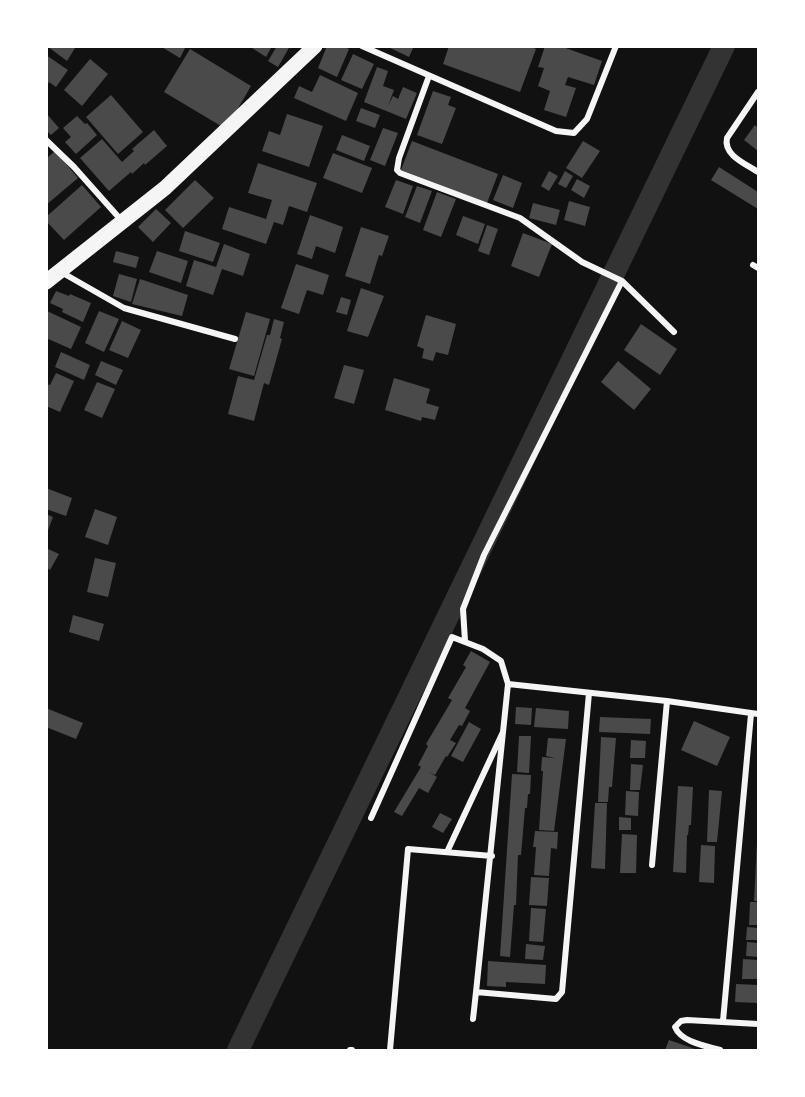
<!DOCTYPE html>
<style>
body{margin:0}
#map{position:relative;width:805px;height:1097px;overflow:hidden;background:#111;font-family:"Exo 2",sans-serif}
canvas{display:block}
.frame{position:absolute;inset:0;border:48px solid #fff;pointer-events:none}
</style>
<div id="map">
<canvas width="805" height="1097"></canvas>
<div class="frame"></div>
</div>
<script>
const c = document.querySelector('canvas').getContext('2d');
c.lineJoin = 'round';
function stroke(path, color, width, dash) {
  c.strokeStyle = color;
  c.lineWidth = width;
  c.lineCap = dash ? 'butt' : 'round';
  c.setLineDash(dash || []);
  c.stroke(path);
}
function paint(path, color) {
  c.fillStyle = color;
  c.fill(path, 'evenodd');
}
stroke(new Path2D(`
 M 238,1050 L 724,46`), '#333', 22);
paint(new Path2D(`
 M 47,46 L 73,46 L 75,48 L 67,61 Z
 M 160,46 L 186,46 L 180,58 Z
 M 249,46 L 272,46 L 266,57 Z
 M 277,46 L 290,46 L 278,67 L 268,61 Z
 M 327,46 L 342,46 L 349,49 L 337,77 L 318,68 Z
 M 386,46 L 414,46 L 409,57 Z
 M 449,46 L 529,46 L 536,49 L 520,92 L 443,64 Z
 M 545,46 L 560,46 L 602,61 L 594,85 L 568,77 L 565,85 L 576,88 L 566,117 L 544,110 L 550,91 L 538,86 L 544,68 L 538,67 Z
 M 190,49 L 251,86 L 226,129 L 164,92 Z
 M 353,54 L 374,64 L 362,89 L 341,80 Z
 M 46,55 L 68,70 L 56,87 L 49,82 L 46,87 Z
 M 90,59 L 108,74 L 82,106 L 64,90 Z
 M 377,67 L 388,71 L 383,86 L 394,90 L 388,106 L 393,96 L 398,99 L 403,87 L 417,93 L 406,119 L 364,102 Z
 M 320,75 L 358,93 L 346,121 L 294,98 L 299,86 L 312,92 Z
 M 433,91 L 451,97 L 448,105 L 456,108 L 442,144 L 417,135 Z
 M 111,95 L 143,132 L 118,154 L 86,117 Z
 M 361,108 L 380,115 L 375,128 L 356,121 Z
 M 46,113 L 59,128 L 51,135 L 46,130 Z
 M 287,114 L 323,126 L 309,167 L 262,151 L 269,131 L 280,135 Z
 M 77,116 L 85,124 L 87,123 L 97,135 L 76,154 L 65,142 L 71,137 L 63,128 Z
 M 755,125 L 758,128 L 758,151 L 744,140 Z
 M 383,128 L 398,133 L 385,166 L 370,160 Z
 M 154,130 L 167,146 L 145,165 L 144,163 L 132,174 L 131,172 L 109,191 L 80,158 L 102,139 L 122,162 L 134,151 L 132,149 Z
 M 342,135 L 370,146 L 364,161 L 336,150 Z
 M 412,141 L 498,174 L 487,203 L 401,170 Z
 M 583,141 L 600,151 L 582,178 L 566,168 Z
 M 55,151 L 78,178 L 46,205 L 46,159 Z
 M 333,153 L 372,168 L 362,193 L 323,178 Z
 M 258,163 L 317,183 L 307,212 L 289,206 L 283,225 L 274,222 L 266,244 L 222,229 L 229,207 L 266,219 L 272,200 L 248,193 Z
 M 719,167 L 758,192 L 758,209 L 711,180 Z
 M 549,171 L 558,176 L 549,191 L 541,186 Z
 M 565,171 L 573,176 L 566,188 L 558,184 Z
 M 503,175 L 522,183 L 513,208 L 493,200 Z
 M 577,179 L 590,186 L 584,198 L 571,190 Z
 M 195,180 L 214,198 L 183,228 L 165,210 Z
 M 396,180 L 413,186 L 403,214 L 385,207 Z
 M 82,185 L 101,207 L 64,240 L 46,221 L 46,217 Z
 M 417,186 L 432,191 L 420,223 L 405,217 Z
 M 437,192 L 456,199 L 441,237 L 423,230 Z
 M 569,201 L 590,207 L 585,226 L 564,220 Z
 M 533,203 L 560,210 L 556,225 L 529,218 Z
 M 156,209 L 171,223 L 153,242 L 138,227 Z
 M 310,215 L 343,227 L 335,253 L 316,246 L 312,259 L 297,254 Z
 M 463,216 L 485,224 L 478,244 L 456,235 Z
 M 487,225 L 498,229 L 489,255 L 478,251 Z
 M 361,227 L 389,236 L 382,256 L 379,255 L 370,284 L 345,276 Z
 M 185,231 L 220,243 L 213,262 L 179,251 Z
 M 523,233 L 552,244 L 539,277 L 511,266 Z
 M 224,244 L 250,254 L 243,276 L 222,269 L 213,295 L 186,286 L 194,260 L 216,267 Z
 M 116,251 L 139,257 L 136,268 L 113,262 Z
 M 157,251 L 188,261 L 181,283 L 149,272 Z
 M 296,264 L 329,275 L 323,295 L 307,290 L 299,314 L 281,308 Z
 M 119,274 L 137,279 L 131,302 L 113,296 Z
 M 140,279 L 188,295 L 182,316 L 132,304 Z
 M 361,288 L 384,296 L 368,337 L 347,331 Z
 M 56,291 L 69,296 L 70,294 L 91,303 L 83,322 L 62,312 L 63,309 L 50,303 Z
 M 341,297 L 351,300 L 347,315 L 336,312 Z
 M 47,311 L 81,327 L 71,349 L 46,338 Z
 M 99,311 L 119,319 L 104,352 L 85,343 Z
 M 246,312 L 270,319 L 254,376 L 229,369 Z
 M 426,315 L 456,324 L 448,355 L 436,352 L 433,361 L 422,358 L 424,349 L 417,346 Z
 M 274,319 L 284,322 L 280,338 L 282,339 L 269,385 L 264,383 L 254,421 L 228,414 L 238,376 L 254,380 L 267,335 L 270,335 Z
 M 122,321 L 141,330 L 128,358 L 109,350 Z
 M 641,324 L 677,349 L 660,375 L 624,350 Z
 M 61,352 L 90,365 L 84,380 L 55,367 Z
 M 101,361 L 123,370 L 116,385 L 95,375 Z
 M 618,361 L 651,389 L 634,410 L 601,382 Z
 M 344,365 L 364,370 L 354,404 L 334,398 Z
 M 56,373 L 74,381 L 60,412 L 46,406 L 46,384 L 50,385 Z
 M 394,378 L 430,389 L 426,403 L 439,407 L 435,420 L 422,417 L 421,421 L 385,410 Z
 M 97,382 L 115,389 L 102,418 L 84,410 Z
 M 46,488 L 72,498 L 66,516 L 46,509 Z
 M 95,509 L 117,517 L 108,545 L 85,537 Z
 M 46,514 L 53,517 L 47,533 L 46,533 Z
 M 46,548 L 59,554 L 50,570 L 46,567 Z
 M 95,558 L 116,563 L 108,597 L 87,592 Z
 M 73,615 L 104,624 L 99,641 L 69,632 Z
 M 471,651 L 490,662 L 465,708 L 470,711 L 462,726 L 459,725 L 450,740 L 456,743 L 447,757 L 446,756 L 435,775 L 429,772 L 437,777 L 428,793 L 419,788 L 402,816 L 394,812 L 421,767 L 418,765 L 428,746 L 426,744 L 452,700 L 448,698 L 466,667 L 463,665 Z
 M 516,707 L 532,708 L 531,725 L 515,724 Z
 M 46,708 L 83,723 L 76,739 L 46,727 Z
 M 536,708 L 569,711 L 568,729 L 534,727 Z
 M 600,717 L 651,719 L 650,734 L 599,732 Z
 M 694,721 L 730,737 L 717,766 L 681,750 Z
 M 469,722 L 481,729 L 463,762 L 451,756 Z
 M 519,736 L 531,736 L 529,773 L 517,772 Z
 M 601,737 L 616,738 L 612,787 L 609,787 L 608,802 L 598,802 Z
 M 548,738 L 566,739 L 554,831 L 539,830 L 543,771 L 541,771 L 542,757 L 555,758 L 546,756 Z
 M 631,740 L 646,741 L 645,758 L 630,758 Z
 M 631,764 L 643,765 L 640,790 L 630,790 Z
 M 512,774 L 531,775 L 530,794 L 528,794 L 527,808 L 525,808 L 521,855 L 518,855 L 516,905 L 514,905 L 510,957 L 500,956 Z
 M 678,786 L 693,787 L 691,825 L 689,825 L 688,835 L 687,835 L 686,873 L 673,872 Z
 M 709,790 L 722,791 L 717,842 L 707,842 Z
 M 626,791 L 639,792 L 638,816 L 625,815 Z
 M 595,803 L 607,803 L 605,869 L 591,868 Z
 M 440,813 L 452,819 L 443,833 L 432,827 Z
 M 619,817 L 631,818 L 631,830 L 619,830 Z
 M 535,831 L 558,832 L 557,849 L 551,848 L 549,876 L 534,875 L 536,847 L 533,847 Z
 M 622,834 L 637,835 L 636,873 L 620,873 Z
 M 757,842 L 758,842 L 758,901 L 754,901 Z
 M 701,845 L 715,846 L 714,883 L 699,882 Z
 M 531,877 L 549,878 L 547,906 L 529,905 Z
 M 750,902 L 758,902 L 758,925 L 749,925 Z
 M 531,908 L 546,909 L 543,942 L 529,941 Z
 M 747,927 L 758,928 L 758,940 L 746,940 Z
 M 747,942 L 758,943 L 758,957 L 746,956 Z
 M 526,944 L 545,946 L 543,960 L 525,959 Z
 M 743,959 L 758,960 L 758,979 L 742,979 Z
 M 488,961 L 546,965 L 545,984 L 506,982 L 506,987 L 487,986 Z
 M 736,984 L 758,985 L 758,1003 L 735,1002 Z
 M 669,1040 L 698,1050 L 665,1050 Z`), '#4a4a4a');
stroke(new Path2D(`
 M 362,46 L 556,131 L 574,133 L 587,119 L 616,46
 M 429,76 L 399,158 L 397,170 L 400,173 L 520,218 L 582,262 L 622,281 L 674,332
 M 758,92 L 727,138 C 723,155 746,164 758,172
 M 46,140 L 74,167 L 122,221
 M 753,265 L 758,268
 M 61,272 L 124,308 L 235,339
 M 465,641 L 463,609 L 484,555 L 622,281
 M 508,684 L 476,992 L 556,999 L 562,992 L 589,693
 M 371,818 L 452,637 L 483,649 L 501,661 L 508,684 L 667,701 L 758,714
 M 447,852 L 503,732
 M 652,865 L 667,701
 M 473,1019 L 476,992
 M 723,1021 L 751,714
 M 350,1050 L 352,1050
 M 390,1050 L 408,849 L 492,856
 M 720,1050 C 706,1046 681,1042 675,1027 L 681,1021 L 687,1020 L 758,1024`), '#f5f5f5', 6);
stroke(new Path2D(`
 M 46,282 L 165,188 L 315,46`), '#f5f5f5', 15);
</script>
